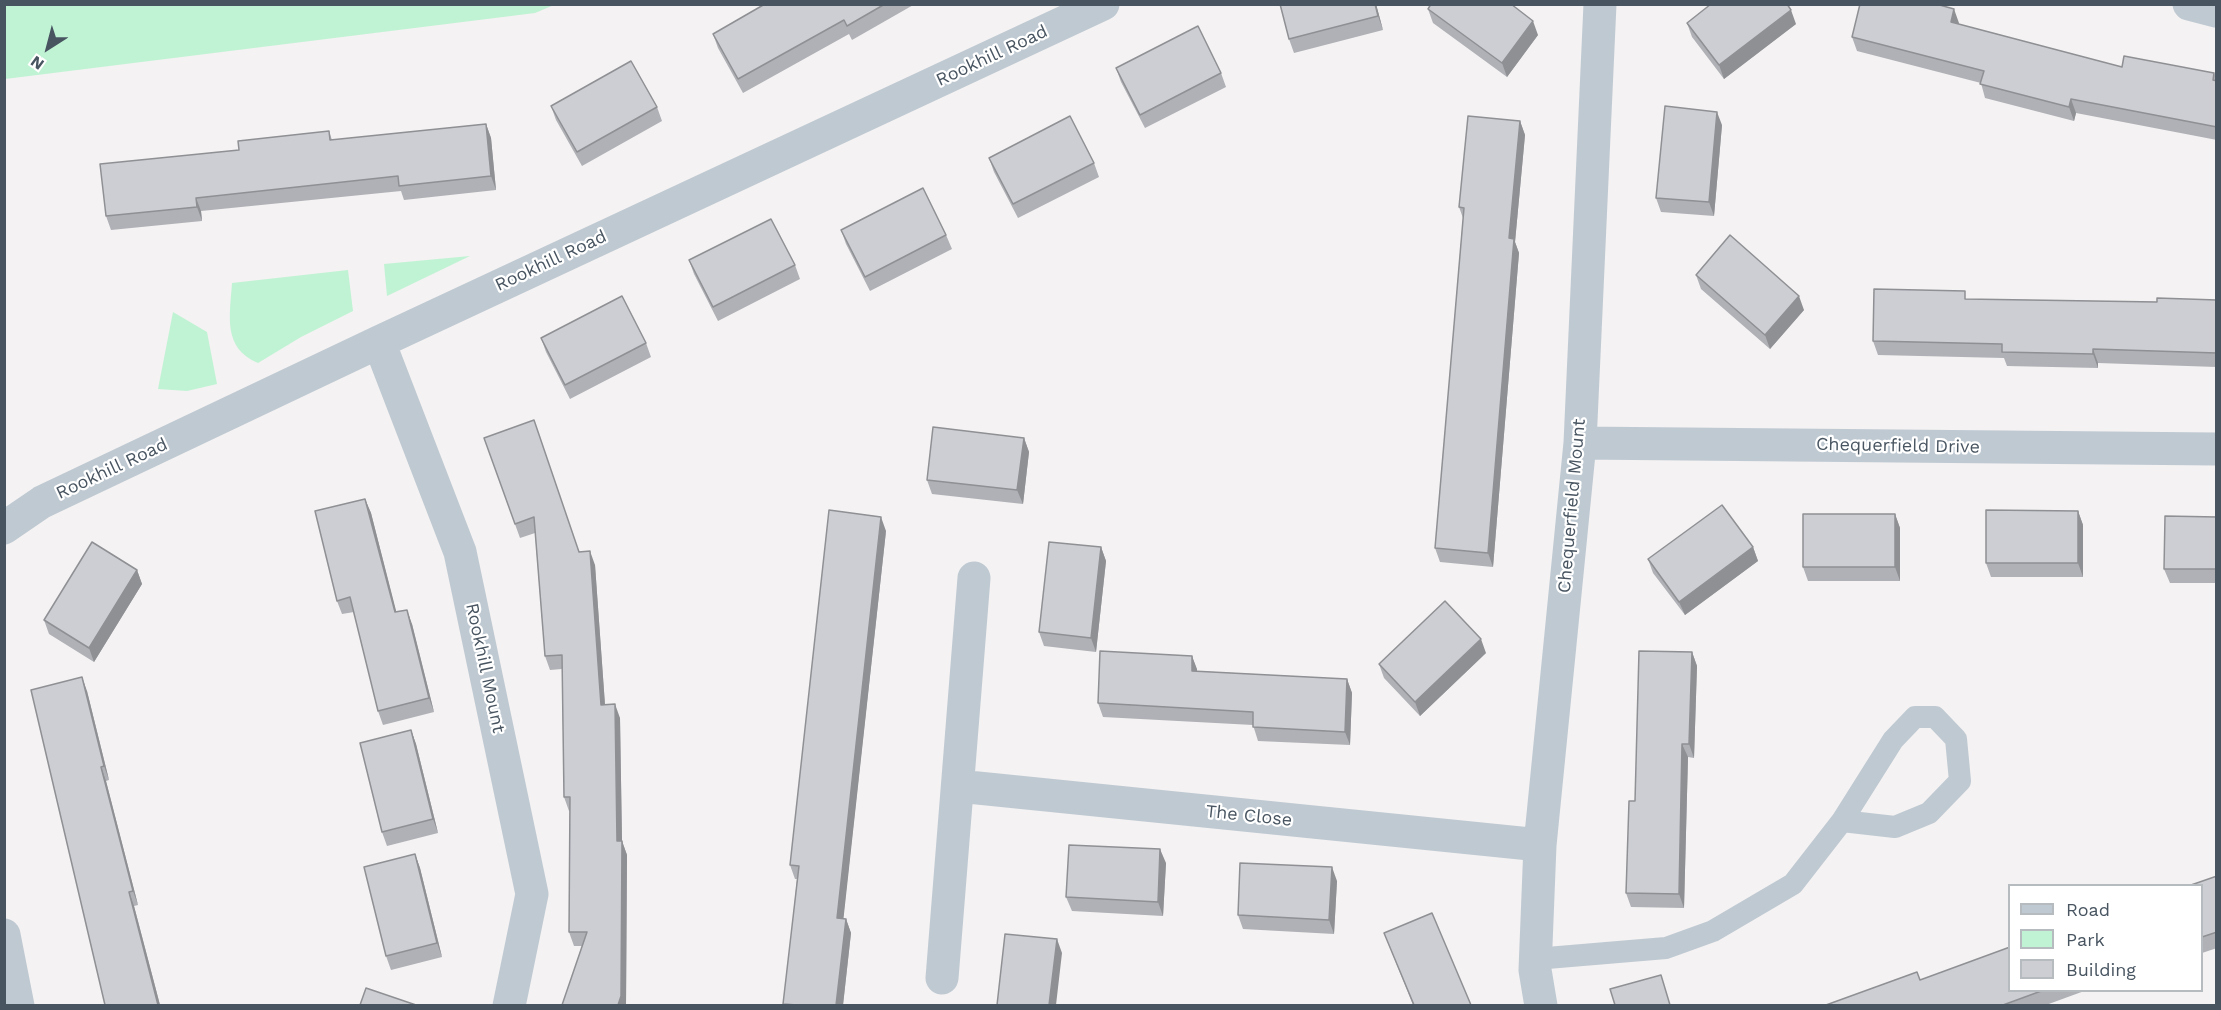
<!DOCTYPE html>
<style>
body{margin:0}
#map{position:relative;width:2221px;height:1010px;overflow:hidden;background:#f4f2f2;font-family:"Work Sans",sans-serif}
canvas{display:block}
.frame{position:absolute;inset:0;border:6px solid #485561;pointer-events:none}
.legend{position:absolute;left:2008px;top:884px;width:195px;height:108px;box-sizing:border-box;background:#fff;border:2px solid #b6bbc0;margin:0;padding:8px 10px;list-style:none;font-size:18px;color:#485561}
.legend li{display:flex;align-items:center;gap:12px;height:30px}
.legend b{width:30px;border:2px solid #b6bbc0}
.north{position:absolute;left:18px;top:18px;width:60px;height:60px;-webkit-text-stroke:4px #fff;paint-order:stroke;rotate:216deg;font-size:16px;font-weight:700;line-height:24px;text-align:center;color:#485561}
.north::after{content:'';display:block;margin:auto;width:21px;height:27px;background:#485561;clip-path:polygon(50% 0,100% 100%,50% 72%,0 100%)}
</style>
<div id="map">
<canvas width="2221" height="1010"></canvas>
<div class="frame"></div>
<ul class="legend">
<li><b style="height:8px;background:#bfc9d2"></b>Road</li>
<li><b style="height:16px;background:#c0f3d4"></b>Park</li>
<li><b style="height:16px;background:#ccced4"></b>Building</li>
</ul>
<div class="north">N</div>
</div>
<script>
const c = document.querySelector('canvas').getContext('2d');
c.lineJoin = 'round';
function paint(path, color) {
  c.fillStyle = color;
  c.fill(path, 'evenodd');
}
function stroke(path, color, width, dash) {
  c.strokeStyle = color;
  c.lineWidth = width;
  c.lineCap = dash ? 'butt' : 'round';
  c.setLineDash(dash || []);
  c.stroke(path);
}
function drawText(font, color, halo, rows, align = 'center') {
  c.font = font + ' "Work Sans",sans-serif';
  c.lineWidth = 4.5;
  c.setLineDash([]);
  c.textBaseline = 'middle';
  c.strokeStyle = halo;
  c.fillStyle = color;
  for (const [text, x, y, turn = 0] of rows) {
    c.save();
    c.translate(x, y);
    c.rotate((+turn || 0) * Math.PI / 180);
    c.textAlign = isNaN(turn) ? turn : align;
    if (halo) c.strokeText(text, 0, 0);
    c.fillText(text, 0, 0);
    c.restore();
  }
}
paint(new Path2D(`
 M 4,5 L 5,4 L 554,5 L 535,13 L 5,79 Z
 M 470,256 L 387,296 L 384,264 Z
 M 348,270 L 353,311 L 301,337 L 258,363 C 222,348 230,315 232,283 Z
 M 173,312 L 207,332 L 217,384 L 187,391 L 158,389 Z`), '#c0f3d4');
stroke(new Path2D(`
 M 1535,959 L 1666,948 L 1713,931 L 1793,884 L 1842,821 L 1893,740 L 1915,717 L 1935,717 L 1956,739 L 1960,781 L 1929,813 L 1895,827 L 1842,821`), '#bfc9d2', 22);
stroke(new Path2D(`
 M 2189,4 L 2216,11
 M 379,342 L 460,552 L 532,894 L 509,1006
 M 1580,443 L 2216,449
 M 4,528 L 42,502 L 379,342 L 1103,4
 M 958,786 L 1540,845
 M 4,935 L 18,1006
 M 942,978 L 974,578
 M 1541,1006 L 1535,970 L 1540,845 L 1580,443 L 1600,4`), '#bfc9d2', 33);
paint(new Path2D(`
 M 765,4 L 915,4 L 852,40 L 849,34 L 743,93 L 718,48 L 713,34 Z
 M 1280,4 L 1376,4 L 1383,30 L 1294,53 L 1289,39 Z
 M 1428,9 L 1538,35 L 1507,77 L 1433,23 Z
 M 1687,23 L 1796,24 L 1724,79 L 1692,37 Z
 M 1959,23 L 1959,24 L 2122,67 L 2214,73 L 2217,80 L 2217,140 L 2076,113 L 2074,121 L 1985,98 L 1981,83 L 1857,51 L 1852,37 Z
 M 1116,68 L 1221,73 L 1226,87 L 1145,128 L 1121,82 Z
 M 551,106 L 657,107 L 662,121 L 582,166 L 556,120 Z
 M 1520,121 L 1525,135 L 1515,242 L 1519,253 L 1493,567 L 1440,562 L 1435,548 L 1463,218 L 1459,207 Z
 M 486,124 L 491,138 L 496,190 L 404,200 L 401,191 L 201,211 L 202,221 L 111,230 L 106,216 L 239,150 L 329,131 L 332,140 Z
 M 1722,125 L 1714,216 L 1661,212 L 1656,198 Z
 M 989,158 L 1094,163 L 1099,177 L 1018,218 L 994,172 Z
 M 841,230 L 946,235 L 952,249 L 870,291 L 846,244 Z
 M 689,260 L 795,265 L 800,279 L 718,321 L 694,274 Z
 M 1696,275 L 1804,310 L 1770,349 L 1701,289 Z
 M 1968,299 L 2157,302 L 2217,300 L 2217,367 L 2098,363 L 2098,368 L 2007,366 L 2004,358 L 1878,355 L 1873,341 Z
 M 541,338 L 646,343 L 651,357 L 570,399 L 546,352 Z
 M 484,438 L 580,552 L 595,565 L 605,705 L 620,718 L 622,841 L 627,855 L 626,1005 L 562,1005 L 582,946 L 574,946 L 569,932 L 570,811 L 569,811 L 564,797 L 562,669 L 550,670 L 545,656 L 535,533 L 520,538 Z
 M 1024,438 L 1029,452 L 1023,504 L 932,494 L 927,480 Z
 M 365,499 L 371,513 L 396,612 L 412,624 L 434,712 L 383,725 L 378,711 L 354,612 L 342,614 L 337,601 Z
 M 2078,511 L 2083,525 L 2083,577 L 1991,577 L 1986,563 Z
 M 1895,514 L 1900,528 L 1900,581 L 1808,581 L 1803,567 Z
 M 2217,517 L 2217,583 L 2170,583 L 2164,569 Z
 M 886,531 L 843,919 L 846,919 L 851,933 L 843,1005 L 784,1005 L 797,879 L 795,879 L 790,865 Z
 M 1101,547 L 1106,561 L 1096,652 L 1044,646 L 1039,632 Z
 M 1753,547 L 1758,561 L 1685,615 L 1653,573 L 1648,559 Z
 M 137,570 L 142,584 L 94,662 L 49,634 L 44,620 Z
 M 1692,652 L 1697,666 L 1694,758 L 1688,757 L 1684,908 L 1631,907 L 1626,893 L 1635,801 Z
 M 1486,653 L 1420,716 L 1384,678 L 1379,664 Z
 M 1192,656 L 1197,671 L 1347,679 L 1352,693 L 1350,745 L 1258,741 L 1253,725 L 1103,717 L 1098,703 Z
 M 87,691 L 109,780 L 106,781 L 138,905 L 134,906 L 160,1005 L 105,1005 Z
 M 411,730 L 416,744 L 438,833 L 387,846 L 382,832 Z
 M 415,854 L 420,868 L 442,957 L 391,970 L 386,956 Z
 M 1166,863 L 1163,916 L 1072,911 L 1066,897 Z
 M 2217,876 L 2217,948 L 2202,953 L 2202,885 Z
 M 1337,881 L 1334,934 L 1243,929 L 1238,915 Z
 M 1384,933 L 1471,1005 L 1413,1005 Z
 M 1920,980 L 2010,990 L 2087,990 L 2046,1005 L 1826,1005 Z`), '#afb1b6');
paint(new Path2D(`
 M 1375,4 L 1376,4 L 1383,30 L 1378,16 Z
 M 1954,9 L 1959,23 L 1956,36 L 1951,22 Z
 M 1791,10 L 1796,24 L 1724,79 L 1719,65 Z
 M 1533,21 L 1538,35 L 1507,77 L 1502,63 Z
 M 2071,99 L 2076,113 L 2074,121 L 2069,107 Z
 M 1717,112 L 1722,125 L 1714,216 L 1709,202 Z
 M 1520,121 L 1525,135 L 1515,242 L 1519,253 L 1493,567 L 1488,553 L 1509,238 Z
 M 486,124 L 491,138 L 496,190 L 491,176 Z
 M 196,198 L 201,211 L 202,221 L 197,207 Z
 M 1799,296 L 1804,310 L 1770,349 L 1765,335 Z
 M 2093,349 L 2098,363 L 2098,368 L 2093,354 Z
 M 1024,438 L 1029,452 L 1023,504 L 1017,490 Z
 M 365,499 L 371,513 L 400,626 L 395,612 Z
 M 2078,511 L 2083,525 L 2083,577 L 2078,563 Z
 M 1895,514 L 1900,528 L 1900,581 L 1895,567 Z
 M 881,517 L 886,531 L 842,932 L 837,918 Z
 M 1101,547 L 1106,561 L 1096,652 L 1091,638 Z
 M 1753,547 L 1758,561 L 1685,615 L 1679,602 Z
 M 590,551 L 595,565 L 606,719 L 601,705 Z
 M 137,570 L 142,584 L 94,662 L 89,648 Z
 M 407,610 L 412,624 L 434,712 L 429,698 Z
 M 1481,639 L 1486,653 L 1420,716 L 1415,702 Z
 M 1692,652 L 1697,666 L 1694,758 L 1689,744 Z
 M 1192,656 L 1197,669 L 1197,685 L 1192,671 Z
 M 82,677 L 87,691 L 109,780 L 104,766 Z
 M 1347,679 L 1352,693 L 1350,745 L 1345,732 Z
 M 615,704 L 620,718 L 622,841 L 627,855 L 626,1005 L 618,1005 L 617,841 Z
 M 411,730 L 416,744 L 438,833 L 433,819 Z
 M 1682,744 L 1688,757 L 1684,908 L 1679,894 Z
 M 101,767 L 106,781 L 138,905 L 133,891 Z
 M 1160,849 L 1166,863 L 1163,916 L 1158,902 Z
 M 415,854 L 420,868 L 442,957 L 437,943 Z
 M 1332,867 L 1337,881 L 1334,934 L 1329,920 Z
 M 129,892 L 134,906 L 160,1005 L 158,1005 Z
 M 846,919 L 851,933 L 843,1005 L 836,1005 Z
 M 1057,939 L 1062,953 L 1056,1005 L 1049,1005 Z`), '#8f9094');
const building = new Path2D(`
 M 765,4 L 885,4 L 847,26 L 844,20 L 738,79 L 713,34 Z
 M 1280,4 L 1375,4 L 1378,16 L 1289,39 Z
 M 1431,4 L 1511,4 L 1533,21 L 1502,63 L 1428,9 Z
 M 1711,4 L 1787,4 L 1791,10 L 1719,65 L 1687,23 Z
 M 1860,4 L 1936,4 L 1954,9 L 1951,22 L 2122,67 L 2124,56 L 2214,73 L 2213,80 L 2217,81 L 2217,127 L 2071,99 L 2069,107 L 1980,84 L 1984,71 L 1852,37 Z
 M 1198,26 L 1221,73 L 1140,115 L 1116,68 Z
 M 631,61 L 657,107 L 577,152 L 551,106 Z
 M 1665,106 L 1717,112 L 1709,202 L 1656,198 Z
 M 1070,116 L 1094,163 L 1013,204 L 989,158 Z
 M 1468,116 L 1520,121 L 1509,238 L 1514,239 L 1488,553 L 1435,548 L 1464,208 L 1459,207 Z
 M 486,124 L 491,176 L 399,186 L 398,176 L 196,198 L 197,207 L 106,216 L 100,164 L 239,150 L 238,141 L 329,131 L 330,140 Z
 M 923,188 L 946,235 L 865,277 L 841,230 Z
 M 771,219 L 795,265 L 713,307 L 689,260 Z
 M 1730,235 L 1799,296 L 1765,335 L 1696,275 Z
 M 1874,289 L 1965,291 L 1965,299 L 2157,302 L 2157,298 L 2217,300 L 2217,353 L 2093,349 L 2093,354 L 2002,352 L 2002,344 L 1873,341 Z
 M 622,296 L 646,343 L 565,385 L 541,338 Z
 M 534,420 L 579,552 L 590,551 L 601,705 L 615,704 L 617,841 L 622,841 L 621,996 L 618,1005 L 562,1005 L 587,932 L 569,932 L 570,797 L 564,797 L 562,655 L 545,656 L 534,517 L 515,524 L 484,438 Z
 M 933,427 L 1024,438 L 1017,490 L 927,480 Z
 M 365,499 L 395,612 L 407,610 L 429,698 L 378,711 L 350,597 L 337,601 L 315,511 Z
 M 1722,505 L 1753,547 L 1679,602 L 1648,559 Z
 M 829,510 L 881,517 L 837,918 L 846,919 L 836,1005 L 797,1005 L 783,1004 L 799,866 L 790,865 Z
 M 1986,510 L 2078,511 L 2078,563 L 1986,563 Z
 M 1803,514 L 1895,514 L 1895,567 L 1803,567 Z
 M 2165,516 L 2217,517 L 2217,569 L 2164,569 Z
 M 92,542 L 137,570 L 89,648 L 44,620 Z
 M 1049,542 L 1101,547 L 1091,638 L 1039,632 Z
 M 1445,601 L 1481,639 L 1415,702 L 1379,664 Z
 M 1100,651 L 1192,656 L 1192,671 L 1347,679 L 1345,732 L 1253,727 L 1253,712 L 1098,703 Z
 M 1639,651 L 1692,652 L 1689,744 L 1682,744 L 1679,894 L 1626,893 L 1629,801 L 1635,801 Z
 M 82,677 L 104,766 L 101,767 L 133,891 L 129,892 L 158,1005 L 105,1005 L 31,690 Z
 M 411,730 L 433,819 L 382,832 L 360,743 Z
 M 1069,845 L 1160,849 L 1158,902 L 1066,897 Z
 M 415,854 L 437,943 L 386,956 L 364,867 Z
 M 1240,863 L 1332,867 L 1329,920 L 1238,915 Z
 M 2217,876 L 2217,932 L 2202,937 L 2202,885 L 2191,885 Z
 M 1432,913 L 1471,1005 L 1414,1005 L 1384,933 Z
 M 1005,934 L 1057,939 L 1049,1005 L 997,1005 Z
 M 2010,947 L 2010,990 L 2044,990 L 2003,1005 L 1826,1005 L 1917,972 L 1920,980 Z
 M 1661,975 L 1670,1005 L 1615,1005 L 1610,989 Z
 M 366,988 L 416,1005 L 360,1005 Z`);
paint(building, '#ccced4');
stroke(building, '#8f9094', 1.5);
drawText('18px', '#485561', '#fff', [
 ["Rookhill Road",992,56,-25],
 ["Rookhill Road",551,261,-25],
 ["Chequerfield Drive",1898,446,1],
 ["Rookhill Road",112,469,-25],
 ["Chequerfield Mount",1572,506,-85],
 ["Rookhill Mount",485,668,78],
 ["The Close",1249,816,6]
]);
</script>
